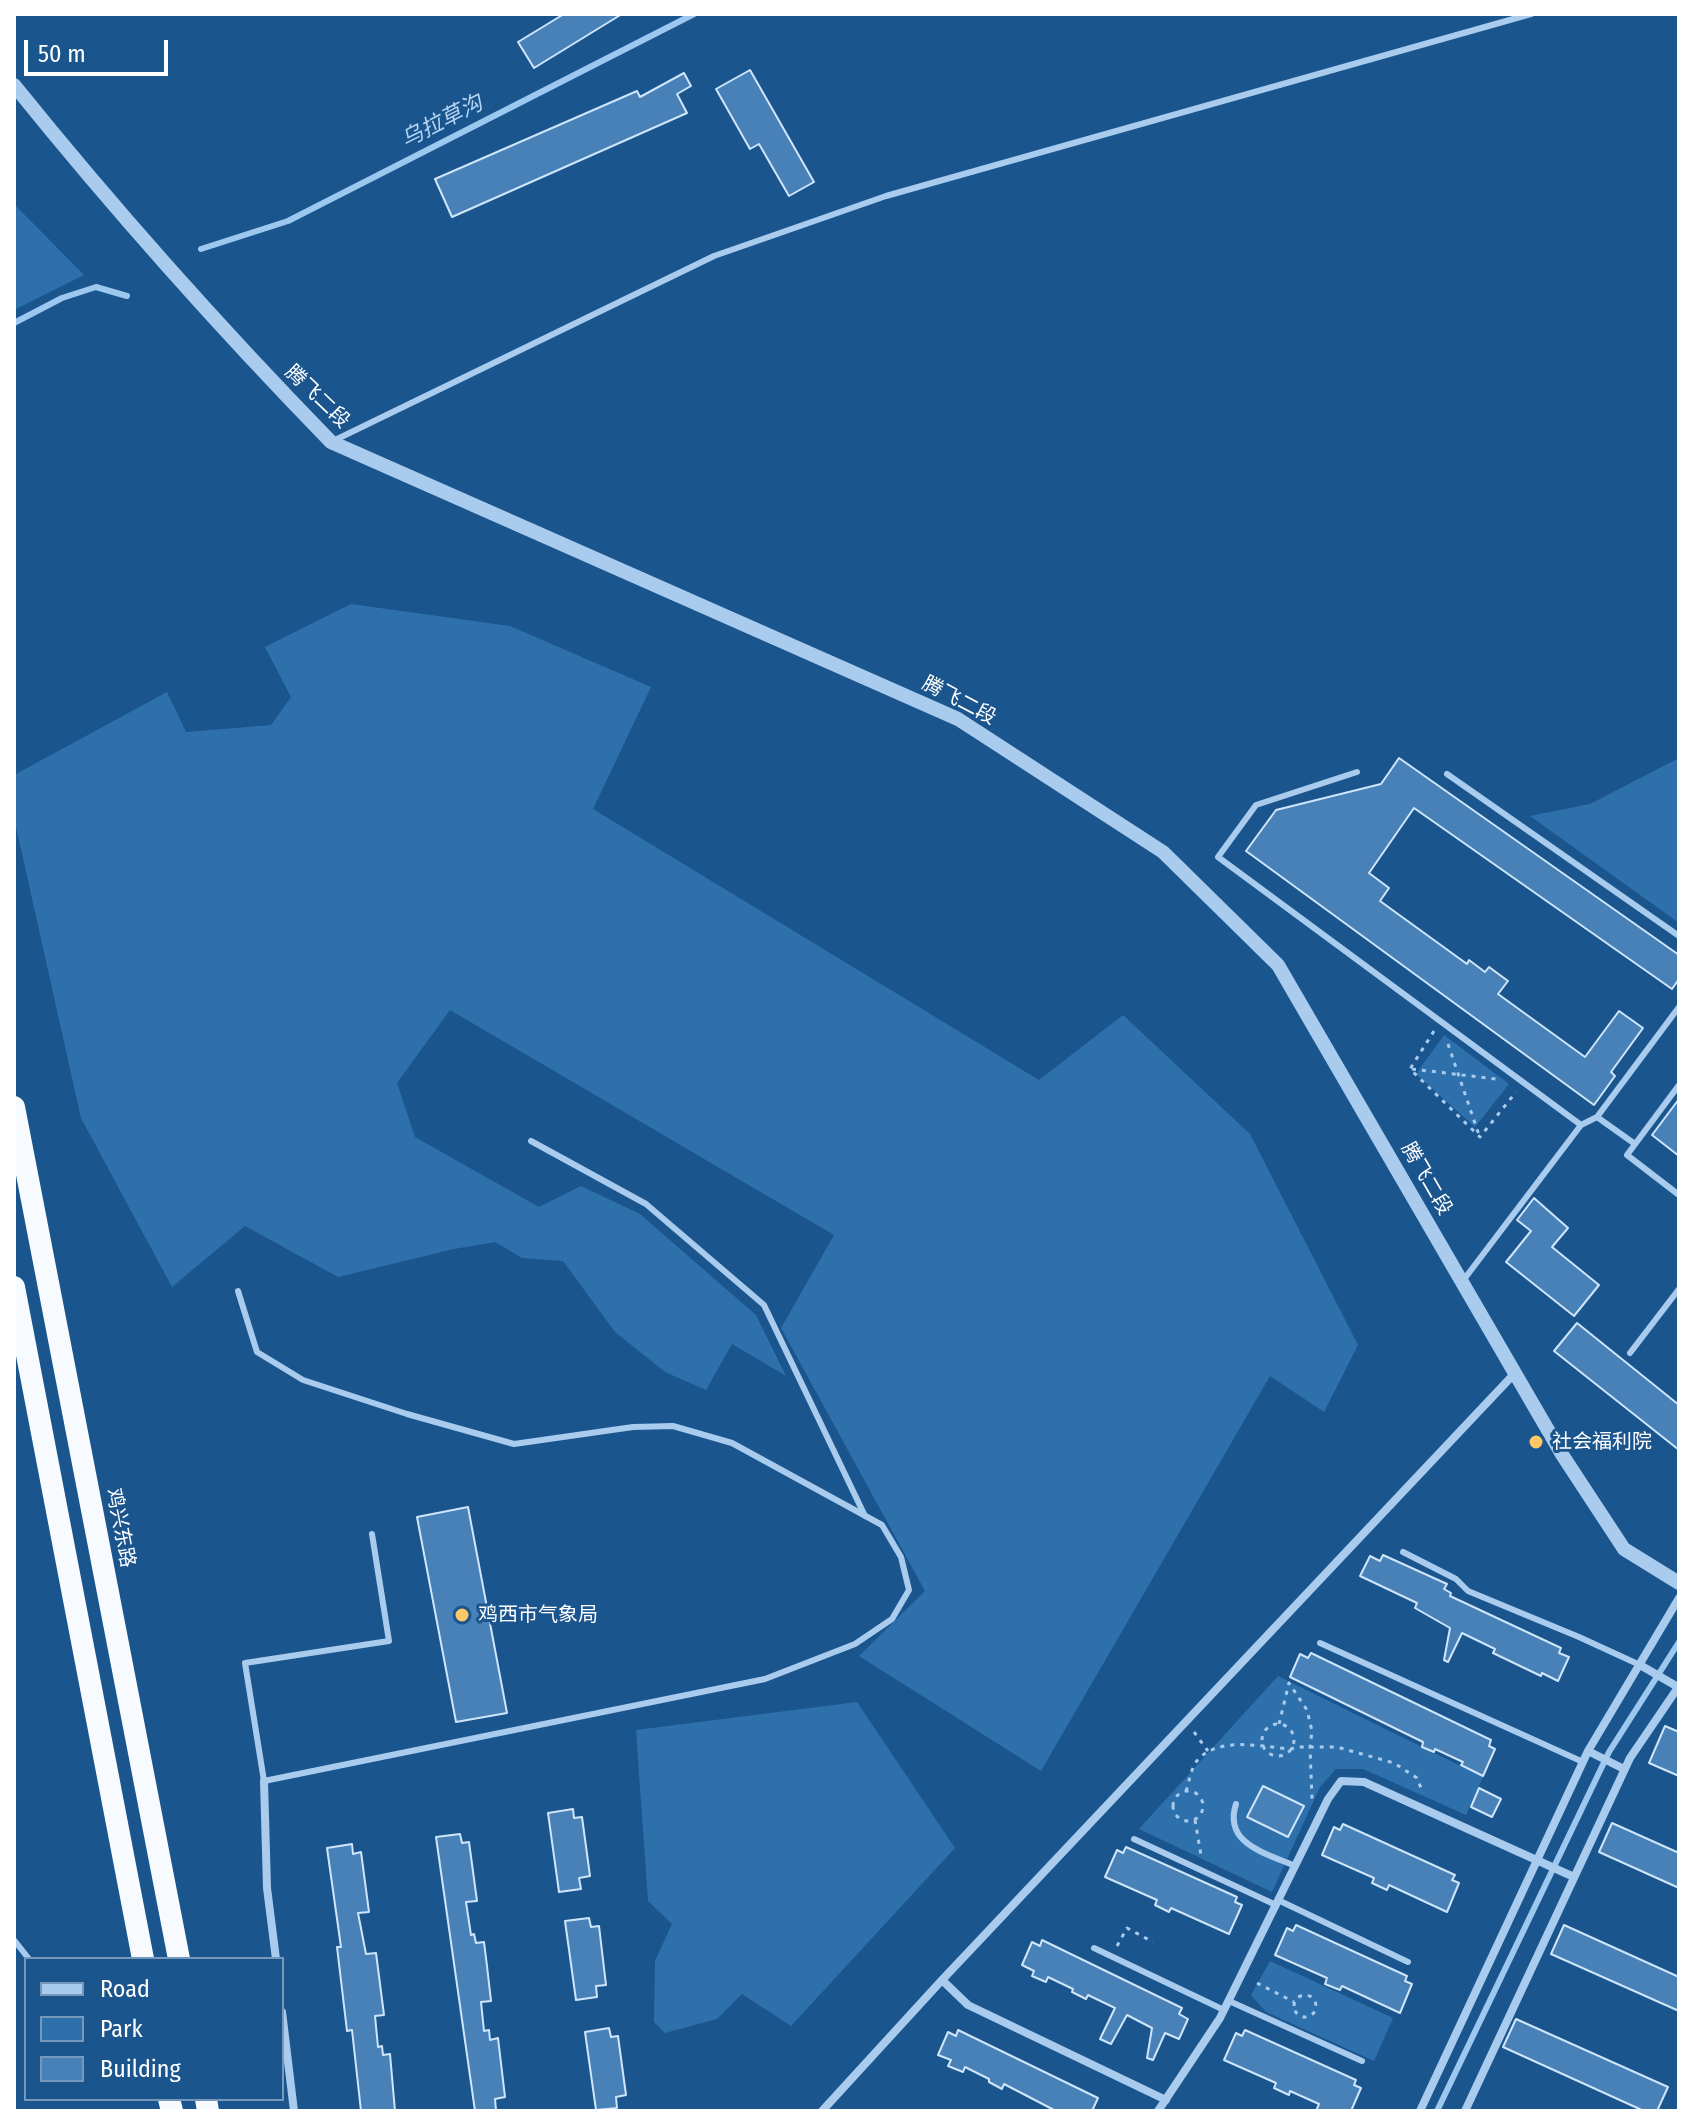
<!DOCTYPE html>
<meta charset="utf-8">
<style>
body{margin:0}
#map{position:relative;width:1693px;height:2125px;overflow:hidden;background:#1b558e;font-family:"Fira Sans Condensed",sans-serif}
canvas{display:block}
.frame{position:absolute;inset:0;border:16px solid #fff;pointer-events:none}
.legend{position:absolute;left:24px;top:1957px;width:260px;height:144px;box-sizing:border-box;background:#1b558e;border:2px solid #7699bb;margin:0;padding:10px 14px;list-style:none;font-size:24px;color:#fff}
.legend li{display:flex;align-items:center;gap:16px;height:40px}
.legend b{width:40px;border:2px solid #7699bb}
.scale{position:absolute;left:24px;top:40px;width:144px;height:36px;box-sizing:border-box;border:4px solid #fff;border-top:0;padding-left:10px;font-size:24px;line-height:28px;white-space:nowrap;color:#fff;-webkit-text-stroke:6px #1b558e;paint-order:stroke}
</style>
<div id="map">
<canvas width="1693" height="2125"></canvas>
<div class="frame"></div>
<ul class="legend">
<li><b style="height:10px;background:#a9ccee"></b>Road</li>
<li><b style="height:22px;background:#2e70ac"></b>Park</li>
<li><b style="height:22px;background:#4881b8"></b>Building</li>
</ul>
<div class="scale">50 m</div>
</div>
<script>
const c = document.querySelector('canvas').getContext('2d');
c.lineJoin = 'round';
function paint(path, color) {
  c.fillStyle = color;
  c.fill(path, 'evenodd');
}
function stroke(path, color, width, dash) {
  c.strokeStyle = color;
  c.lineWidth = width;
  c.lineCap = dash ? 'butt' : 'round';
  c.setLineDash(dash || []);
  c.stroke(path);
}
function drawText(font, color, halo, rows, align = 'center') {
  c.font = font + ' "Fira Sans Condensed","Noto Sans SC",sans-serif';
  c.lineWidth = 6;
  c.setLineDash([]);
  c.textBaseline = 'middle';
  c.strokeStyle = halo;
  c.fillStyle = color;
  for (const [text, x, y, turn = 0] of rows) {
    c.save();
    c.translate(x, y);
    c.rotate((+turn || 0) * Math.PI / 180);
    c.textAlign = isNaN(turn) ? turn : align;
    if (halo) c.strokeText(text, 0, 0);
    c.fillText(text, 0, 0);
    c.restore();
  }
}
paint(new Path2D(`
 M 14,204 L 84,275 L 14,310 Z
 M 351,604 L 510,626 L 651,687 L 593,809 L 1039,1080 L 1123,1015 L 1250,1134 L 1358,1345 L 1324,1412 L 1270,1376 L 1041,1771 L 859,1656 L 925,1591 L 781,1328 L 834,1235 L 450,1010 L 397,1083 L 415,1137 L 539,1207 L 581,1186 L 640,1214 L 756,1315 L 786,1376 L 732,1344 L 706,1390 L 665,1372 L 615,1332 L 563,1261 L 522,1258 L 495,1242 L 454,1249 L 338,1277 L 245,1226 L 172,1287 L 81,1118 L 14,818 L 14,775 L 167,692 L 186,732 L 271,725 L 291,697 L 265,647 Z
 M 1679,758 L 1679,923 L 1530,816 L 1590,804 Z
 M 1444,1035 L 1509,1084 L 1475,1127 L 1416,1074 Z
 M 1278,1676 L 1483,1777 L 1466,1815 L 1363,1769 L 1336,1769 L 1320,1787 L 1272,1892 L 1139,1829 Z
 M 857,1702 L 955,1848 L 791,2026 L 742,1994 L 717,2019 L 665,2033 L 654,2022 L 655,1961 L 672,1924 L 648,1901 L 636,1730 Z
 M 1270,1961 L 1393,2018 L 1374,2061 L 1266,2012 L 1251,1995 Z`), '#2e70ac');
stroke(new Path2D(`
 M 201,249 L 288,221 L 694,14
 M 14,323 L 62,298 L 96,287 L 127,296
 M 1437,2111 L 1609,1752 L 1679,1642`), '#9cc8f0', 6);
const building = new Path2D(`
 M 564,14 L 622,14 L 534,68 L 518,42 Z
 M 750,70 L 814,182 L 789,196 L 759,144 L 750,149 L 716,89 Z
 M 684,73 L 691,86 L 677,94 L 687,113 L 452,217 L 435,179 L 637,91 L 640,97 Z
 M 1399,758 L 1679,955 L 1679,979 L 1672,989 L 1414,808 L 1369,873 L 1389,888 L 1380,901 L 1467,964 L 1469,960 L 1485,972 L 1489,967 L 1508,981 L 1498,994 L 1585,1057 L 1619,1011 L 1643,1028 L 1611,1072 L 1615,1076 L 1594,1105 L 1246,851 L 1276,810 L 1381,784 Z
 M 1679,1099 L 1679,1156 L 1652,1135 Z
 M 1534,1198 L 1568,1228 L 1552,1247 L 1599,1285 L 1574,1316 L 1506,1262 L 1531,1231 L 1517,1220 Z
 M 1577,1323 L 1679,1405 L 1679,1450 L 1554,1351 Z
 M 468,1507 L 507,1713 L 456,1722 L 417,1517 Z
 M 1383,1555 L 1447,1584 L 1444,1589 L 1451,1593 L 1450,1596 L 1561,1648 L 1559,1653 L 1569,1657 L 1558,1681 L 1542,1673 L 1541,1676 L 1493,1653 L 1495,1649 L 1462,1633 L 1448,1662 L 1444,1660 L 1450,1628 L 1415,1608 L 1417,1603 L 1360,1576 L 1370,1556 L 1380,1561 Z
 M 1311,1653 L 1491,1740 L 1489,1746 L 1495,1749 L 1483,1776 L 1461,1765 L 1463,1762 L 1435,1749 L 1434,1752 L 1422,1747 L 1423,1742 L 1290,1677 L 1300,1654 L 1308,1658 Z
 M 1665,1726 L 1679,1732 L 1679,1776 L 1649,1763 Z
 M 1263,1786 L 1304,1806 L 1288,1837 L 1247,1817 Z
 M 1479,1788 L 1501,1799 L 1492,1817 L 1471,1807 Z
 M 573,1809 L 574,1818 L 582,1817 L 590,1876 L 579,1878 L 581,1889 L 559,1892 L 548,1813 Z
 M 1612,1823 L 1679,1853 L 1679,1888 L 1599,1852 Z
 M 1343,1824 L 1455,1875 L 1452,1880 L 1459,1883 L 1447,1912 L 1389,1885 L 1387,1890 L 1372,1883 L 1374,1878 L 1322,1855 L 1334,1827 L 1340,1830 Z
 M 460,1834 L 462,1843 L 469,1842 L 477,1901 L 466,1902 L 471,1935 L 474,1934 L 476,1943 L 484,1942 L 487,1966 L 491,2001 L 481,2002 L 484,2031 L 489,2030 L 490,2040 L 498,2038 L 505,2097 L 495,2099 L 496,2110 L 488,2111 L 475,2111 L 436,1837 Z
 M 352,1844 L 353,1854 L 361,1852 L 369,1912 L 358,1913 L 366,1954 L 376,1953 L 384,2015 L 375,2016 L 378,2047 L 382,2046 L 383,2055 L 390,2054 L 395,2111 L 361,2111 L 352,2030 L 347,2031 L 337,1947 L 341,1947 L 327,1848 Z
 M 1126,1847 L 1237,1897 L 1235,1902 L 1242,1905 L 1229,1934 L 1171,1908 L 1169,1912 L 1155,1905 L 1157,1900 L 1105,1877 L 1117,1850 L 1123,1853 Z
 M 589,1918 L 591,1927 L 599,1926 L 606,1985 L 596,1986 L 597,1997 L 576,2000 L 565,1921 Z
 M 1296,1925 L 1407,1976 L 1405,1981 L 1412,1984 L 1400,2013 L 1342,1986 L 1340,1990 L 1325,1984 L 1327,1978 L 1275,1955 L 1287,1928 L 1293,1931 Z
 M 1564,1925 L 1679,1977 L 1679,2011 L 1551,1954 Z
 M 1042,1940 L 1182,2008 L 1179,2014 L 1188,2019 L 1179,2039 L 1165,2033 L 1153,2060 L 1147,2058 L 1152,2028 L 1127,2015 L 1111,2044 L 1100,2039 L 1115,2008 L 1088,1995 L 1086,1999 L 1072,1992 L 1073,1989 L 1048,1977 L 1046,1982 L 1032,1976 L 1034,1971 L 1022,1965 L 1032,1942 L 1040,1946 Z
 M 1516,2019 L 1668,2087 L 1657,2111 L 1644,2111 L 1503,2047 Z
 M 609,2028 L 611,2037 L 618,2036 L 626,2095 L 616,2097 L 617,2108 L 596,2110 L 585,2032 Z
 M 958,2030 L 1098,2098 L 1092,2111 L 1056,2111 L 1004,2084 L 1002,2089 L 989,2082 L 989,2079 L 965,2067 L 963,2072 L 948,2066 L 951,2060 L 938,2055 L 948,2032 L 956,2036 Z
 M 1245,2030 L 1356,2080 L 1354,2085 L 1361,2088 L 1351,2111 L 1316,2111 L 1319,2104 L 1290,2091 L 1289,2095 L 1274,2088 L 1276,2083 L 1224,2060 L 1236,2033 L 1242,2036 Z`);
paint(building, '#4881b8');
stroke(building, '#cfe5fa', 2);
stroke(new Path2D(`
 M 1434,1031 L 1410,1069 L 1480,1137 L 1516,1092
 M 1448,1044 L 1479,1135
 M 1412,1069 L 1496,1079
 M1262 1740a16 16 0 1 1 32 0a16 16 0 1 1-32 0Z
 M 1279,1724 L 1289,1683 L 1307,1710 L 1312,1731 L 1310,1747 L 1312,1799
 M 1194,1732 L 1208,1751
 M 1186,1791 C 1189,1782 1191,1769 1196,1762 C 1217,1735 1262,1747 1291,1749 L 1297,1747 L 1337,1747 L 1394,1763 L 1417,1778 L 1423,1793
 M1173 1806a15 15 0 1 1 30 0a15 15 0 1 1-30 0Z
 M 1195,1820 L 1201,1855
 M 1117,1946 L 1127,1928 L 1153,1942
 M 1257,1983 L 1294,2002
 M1294 2006a11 11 0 1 1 22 0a11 11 0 1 1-22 0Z`), '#a9ccee', 3, [4, 6]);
stroke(new Path2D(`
 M 333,441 L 714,256 L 886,196 L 1531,14
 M 1357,772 L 1256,805 L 1218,857 L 1581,1125
 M 1447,774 L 1679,936
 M 1679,1085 L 1627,1155 L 1679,1195
 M 1597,1117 L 1635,1144
 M 531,1141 L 646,1204 L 764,1305 L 865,1516
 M 1462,1282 L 1581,1125 L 1597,1117 L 1679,1007
 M 238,1291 L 257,1352 L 303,1380 L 407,1414 L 514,1444 L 633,1427 L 673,1426 L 732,1443 L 882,1525 L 901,1557 L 909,1590 L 892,1619 L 855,1644 L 765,1679 L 264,1781 L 245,1663 L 389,1641 L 372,1534
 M 1630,1353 L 1679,1289
 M 1403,1552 L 1456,1579 L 1468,1591 L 1579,1637 L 1640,1665
 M 1320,1643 L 1583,1762
 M 1236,1804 C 1223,1844 1266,1853 1295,1866
 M 1134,1839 L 1276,1905
 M 1278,1900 L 1408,1962
 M 14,1940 L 29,1959
 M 1094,1948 L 1224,2010
 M 1229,2001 L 1362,2061`), '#a9ccee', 6);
stroke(new Path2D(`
 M 1640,1665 L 1678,1687
 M 1588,1751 L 1624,1769
 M 264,1781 L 267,1888 L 276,1959
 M 942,1980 L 968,2005 L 1166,2100
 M 282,2012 L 294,2111
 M 822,2111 L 942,1980 L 1515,1373
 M 1158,2111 L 1220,2018 L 1328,1799 L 1341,1781 L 1364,1782 L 1574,1877
 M 1420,2111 L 1588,1751 L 1679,1598
 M 1465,2111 L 1630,1758 L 1679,1686`), '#a9ccee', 8);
stroke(new Path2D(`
 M 14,85 C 114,209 220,328 331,442 L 958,719 L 1163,852 L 1278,965 L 1563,1456 L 1624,1549 L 1679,1583`), '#a9ccee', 14);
stroke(new Path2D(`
 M 14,1107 L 179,1959
 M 14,1287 L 143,1959
 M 169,2099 L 172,2111
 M 206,2099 L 208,2111`), '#f7faff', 22);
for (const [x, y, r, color] of [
 [1536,1442,8,"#fec866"],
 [462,1615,8,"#fec866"]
]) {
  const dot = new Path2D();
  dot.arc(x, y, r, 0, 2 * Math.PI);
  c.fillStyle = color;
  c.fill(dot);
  stroke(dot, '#1b558e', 3);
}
drawText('20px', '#fff', '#1b558e', [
 ["腾飞二段",317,397,44],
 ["腾飞二段",959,701,28],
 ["腾飞二段",1426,1179,60],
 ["鸡兴东路",120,1528,79]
]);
drawText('20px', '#fff', '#1b558e', [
 ["社会福利院",1552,1442],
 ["鸡西市气象局",478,1615]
], 'left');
drawText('italic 22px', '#b5d6f5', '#1b558e', [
 ["乌拉草沟",442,122,-27]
]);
</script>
